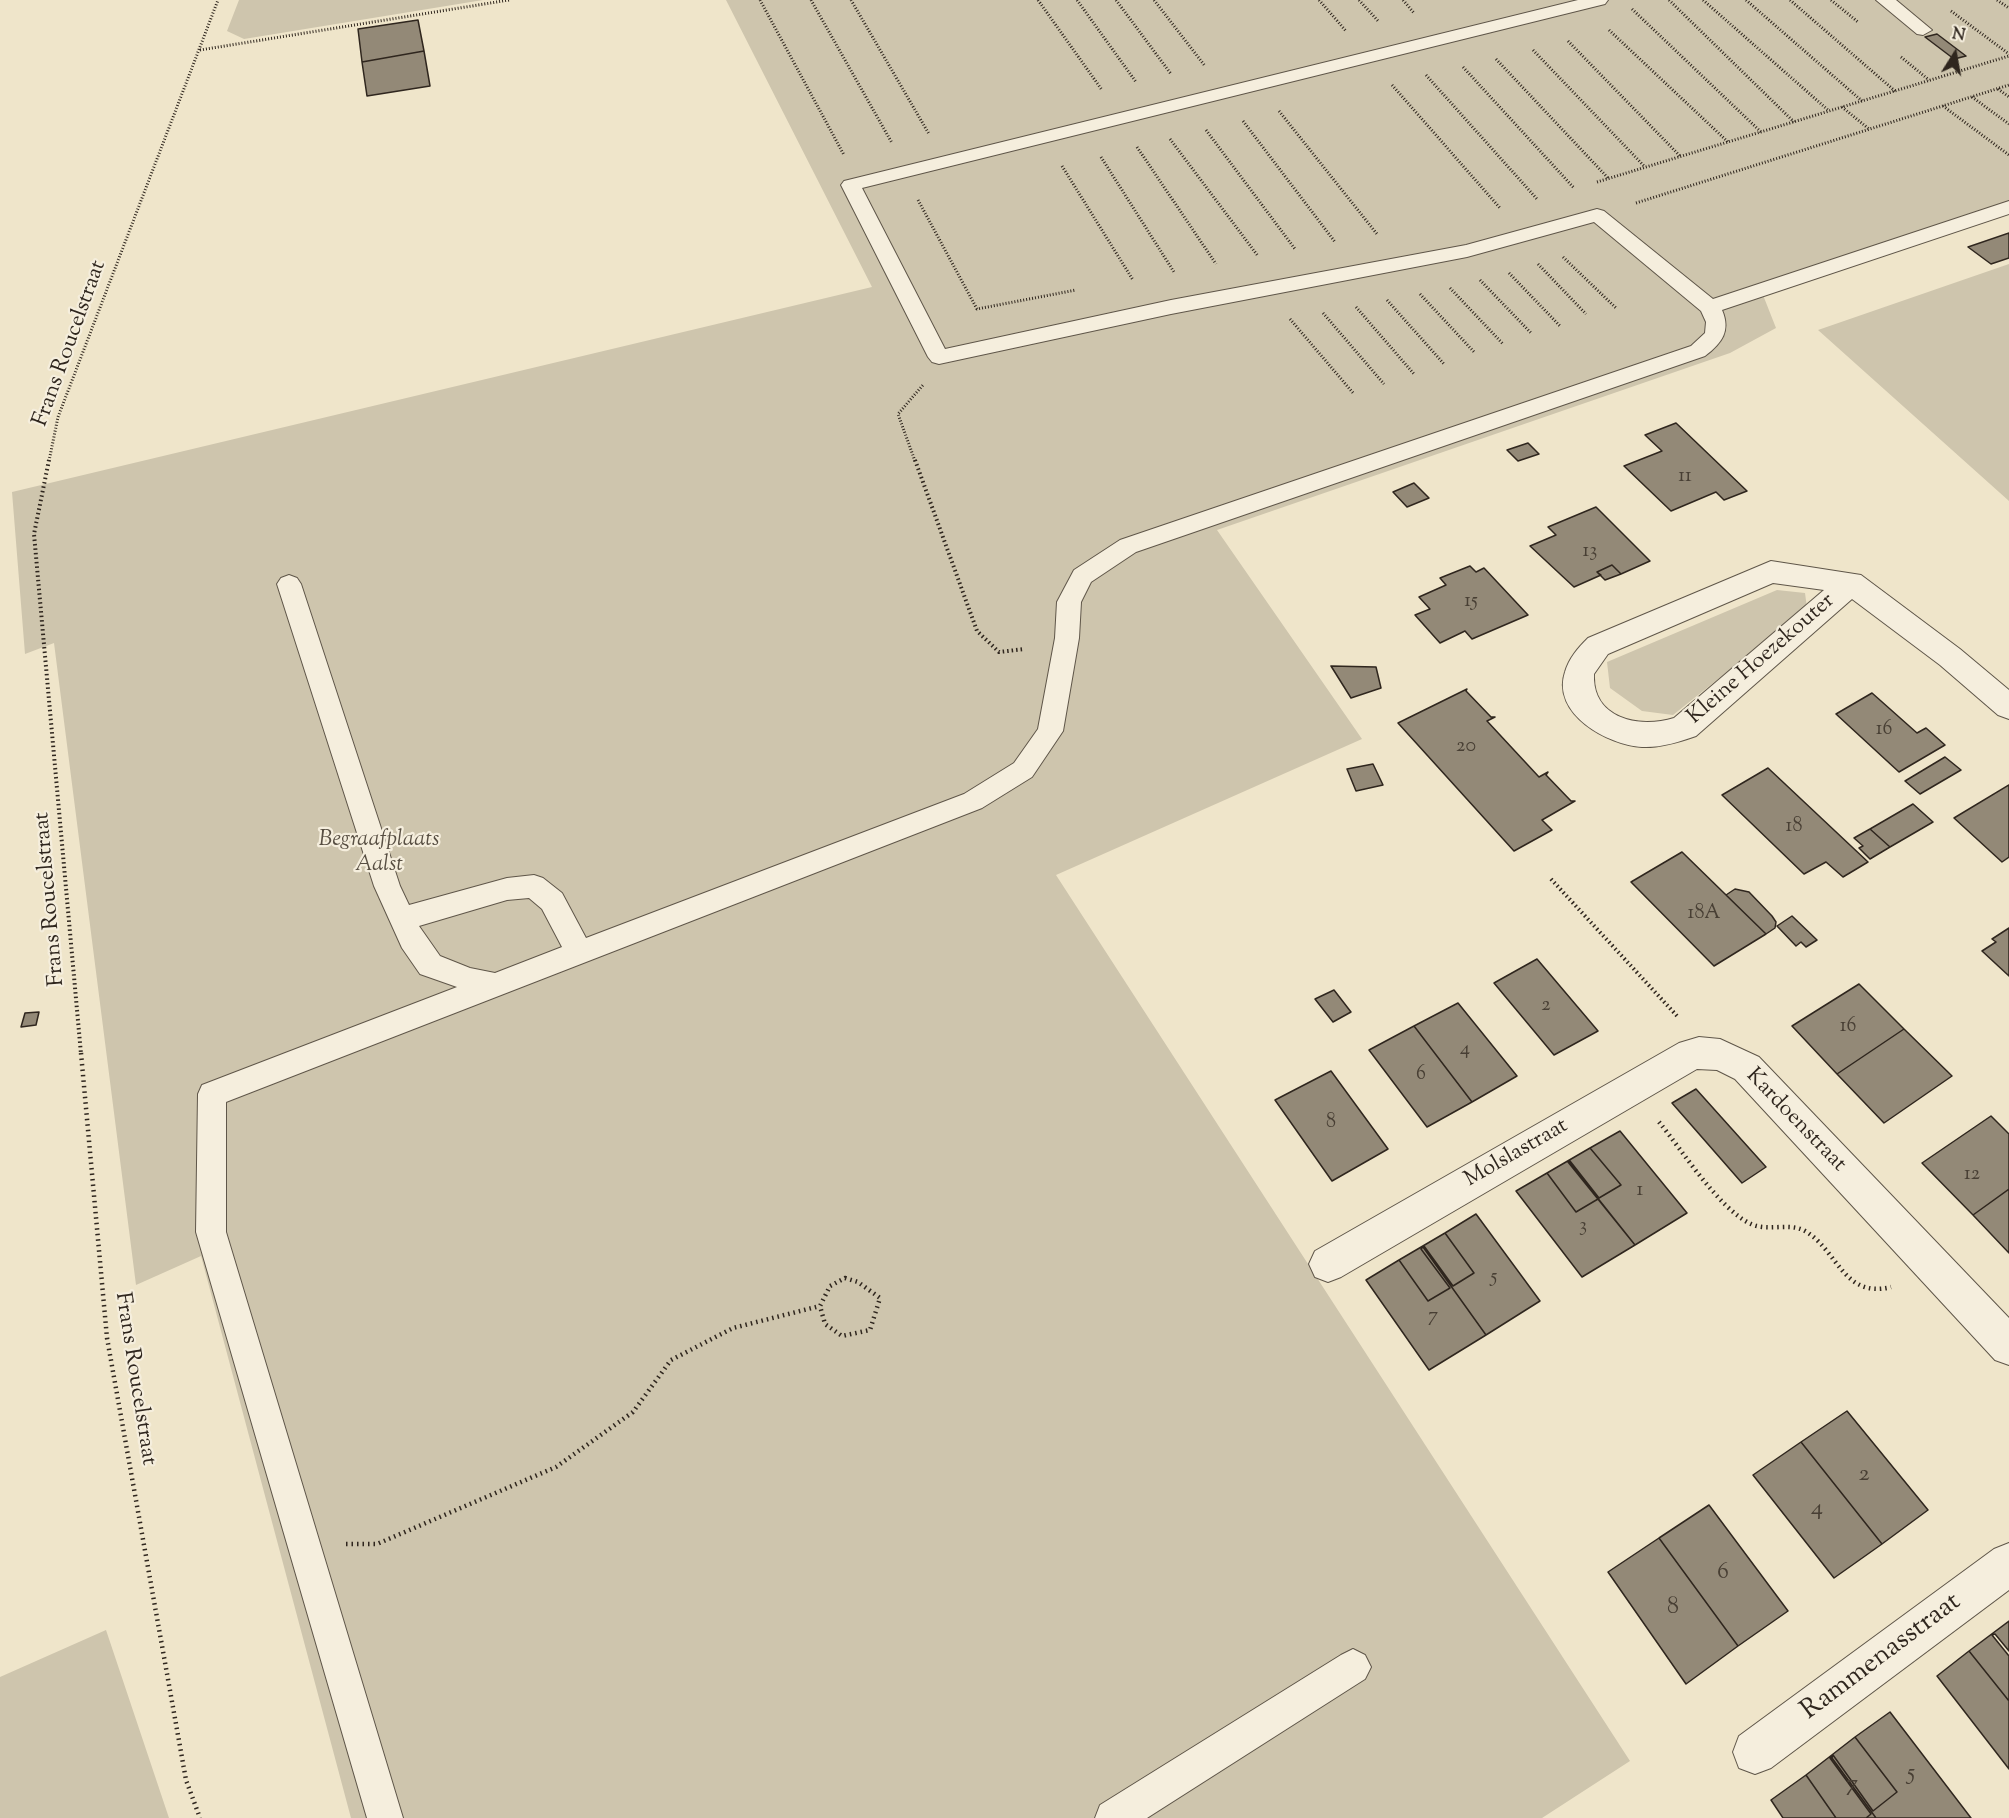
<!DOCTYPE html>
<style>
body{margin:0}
#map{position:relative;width:2009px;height:1818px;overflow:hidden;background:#efe5ca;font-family:"Sorts Mill Goudy",serif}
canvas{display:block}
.north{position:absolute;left:1925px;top:24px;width:60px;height:60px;-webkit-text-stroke:4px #f5eedd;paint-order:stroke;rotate:11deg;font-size:16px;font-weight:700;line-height:24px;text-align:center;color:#2f261e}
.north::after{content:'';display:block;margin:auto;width:21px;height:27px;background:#2f261e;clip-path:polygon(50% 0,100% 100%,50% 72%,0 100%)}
</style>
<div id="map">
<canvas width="2009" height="1818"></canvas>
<div class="north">N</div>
</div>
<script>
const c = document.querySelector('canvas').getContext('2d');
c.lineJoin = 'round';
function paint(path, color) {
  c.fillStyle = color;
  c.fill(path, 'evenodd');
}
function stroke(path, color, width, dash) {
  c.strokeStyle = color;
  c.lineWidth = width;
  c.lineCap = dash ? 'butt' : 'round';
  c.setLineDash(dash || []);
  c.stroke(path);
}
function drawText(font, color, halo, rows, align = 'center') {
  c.font = font + ' "Sorts Mill Goudy",serif';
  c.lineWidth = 4.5;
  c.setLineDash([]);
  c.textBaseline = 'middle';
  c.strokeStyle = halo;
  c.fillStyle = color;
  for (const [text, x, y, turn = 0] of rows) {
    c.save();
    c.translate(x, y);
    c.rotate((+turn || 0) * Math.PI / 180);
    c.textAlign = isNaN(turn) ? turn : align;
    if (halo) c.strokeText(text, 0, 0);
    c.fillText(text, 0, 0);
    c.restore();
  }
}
paint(new Path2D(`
 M 239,0 L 483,0 L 244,39 L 227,31 Z
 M 726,0 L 2009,0 L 2009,214 L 1763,295 L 1776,328 L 1730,353 L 1217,530 L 1362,739 L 1056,875 L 1630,1761 L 1542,1818 L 351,1818 L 201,1256 L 136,1285 L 54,643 L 25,654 L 12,492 L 872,287 Z
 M 2009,264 L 2009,501 L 1818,330 Z
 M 1777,590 L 1805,593 L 1807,608 L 1673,715 L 1642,711 L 1610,688 L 1607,662 Z
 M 106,1630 L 169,1818 L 0,1818 L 0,1677 Z`), '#cec5ad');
const building = new Path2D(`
 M 418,20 L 424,51 L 362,62 L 358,29 Z
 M 1937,34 L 1966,56 L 1954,59 L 1925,37 Z
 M 424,51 L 430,86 L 367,96 L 362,62 Z
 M 2009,233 L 2009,258 L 1991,264 L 1968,247 Z
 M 1676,423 L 1747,491 L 1724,500 L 1716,492 L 1671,511 L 1624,466 L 1662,451 L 1645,435 Z
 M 1528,443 L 1539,454 L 1518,461 L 1507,450 Z
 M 1414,483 L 1429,498 L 1407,507 L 1393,492 Z
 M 1596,507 L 1650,561 L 1621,574 L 1612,565 L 1597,572 L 1601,575 L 1574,587 L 1530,546 L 1556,535 L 1548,527 Z
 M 1612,565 L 1621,574 L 1605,580 L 1597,572 Z
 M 1470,566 L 1476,572 L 1484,568 L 1528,615 L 1472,639 L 1465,631 L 1440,643 L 1415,615 L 1430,609 L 1419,597 L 1446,585 L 1440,578 Z
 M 1331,666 L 1376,667 L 1381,688 L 1351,698 Z
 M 1467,689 L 1466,691 L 1491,717 L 1495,717 L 1487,721 L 1539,777 L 1548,772 L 1546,775 L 1571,801 L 1575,801 L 1542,820 L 1552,830 L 1514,851 L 1398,723 Z
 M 1872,693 L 1917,733 L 1926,728 L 1945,745 L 1899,772 L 1836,714 Z
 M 1945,757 L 1961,770 L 1920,794 L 1905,781 Z
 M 1373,764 L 1383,785 L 1356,791 L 1347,769 Z
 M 1768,768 L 1868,862 L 1843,877 L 1826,862 L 1804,874 L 1722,795 Z
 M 2009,785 L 2009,857 L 2002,862 L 1954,818 Z
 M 1913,804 L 1933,822 L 1890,847 L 1870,829 Z
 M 1870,829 L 1890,847 L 1870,859 L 1859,848 L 1863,846 L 1854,838 Z
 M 1682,852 L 1766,934 L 1714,966 L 1631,882 Z
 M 1735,889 L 1749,892 L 1772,916 L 1776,922 L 1775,928 L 1766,934 L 1726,895 Z
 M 1792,916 L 1817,940 L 1806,947 L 1801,942 L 1796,946 L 1777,926 Z
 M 2009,928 L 2009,976 L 1982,951 L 1996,942 L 1992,939 Z
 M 1537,959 L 1598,1031 L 1554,1055 L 1494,983 Z
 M 1859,984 L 1904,1029 L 1837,1074 L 1792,1026 Z
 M 1334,990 L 1351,1012 L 1333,1022 L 1315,999 Z
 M 1458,1003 L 1517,1076 L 1472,1102 L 1414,1026 Z
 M 39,1012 L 36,1025 L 21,1027 L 25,1013 Z
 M 1414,1026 L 1472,1102 L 1427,1127 L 1369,1050 Z
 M 1904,1029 L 1952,1076 L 1884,1123 L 1837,1074 Z
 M 1331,1071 L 1388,1149 L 1332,1181 L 1275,1100 Z
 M 1696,1089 L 1766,1167 L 1742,1183 L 1672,1103 Z
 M 1991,1116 L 2009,1134 L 2009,1189 L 1973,1215 L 1922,1163 Z
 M 1620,1131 L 1687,1213 L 1635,1245 L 1569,1162 L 1599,1198 L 1621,1185 L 1590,1148 Z
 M 1590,1148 L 1621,1185 L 1599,1198 L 1570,1161 L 1568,1162 L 1598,1199 L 1576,1212 L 1547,1173 Z
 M 1568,1162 L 1635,1245 L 1582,1277 L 1516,1191 L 1547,1173 L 1576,1212 L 1598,1199 Z
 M 2009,1189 L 2009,1253 L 1973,1215 Z
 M 1476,1214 L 1540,1301 L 1486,1335 L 1423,1247 L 1453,1286 L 1474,1273 L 1445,1233 Z
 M 1445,1233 L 1474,1273 L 1453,1286 L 1424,1246 L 1421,1249 L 1450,1288 L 1428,1301 L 1399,1260 Z
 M 1423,1247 L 1486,1335 L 1429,1370 L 1366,1280 L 1399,1260 L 1428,1301 L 1450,1288 L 1421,1249 Z
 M 1847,1411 L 1928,1510 L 1882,1544 L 1801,1442 Z
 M 1801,1442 L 1882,1544 L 1834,1578 L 1753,1475 Z
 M 1709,1505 L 1788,1611 L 1738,1646 L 1659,1538 Z
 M 1659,1538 L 1738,1646 L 1686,1684 L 1608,1572 Z
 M 2009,1621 L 2009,1651 L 1995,1634 L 1992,1635 L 2009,1656 L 2009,1701 L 1969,1651 Z
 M 1969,1651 L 2009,1701 L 2009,1769 L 1937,1676 Z
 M 1890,1712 L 1971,1818 L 1876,1818 L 1832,1758 L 1833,1755 L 1873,1811 L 1897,1792 L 1855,1737 Z
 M 1855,1737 L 1897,1792 L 1873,1811 L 1833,1755 L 1830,1758 L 1871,1814 L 1866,1818 L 1836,1818 L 1806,1775 Z
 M 1830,1758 L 1832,1758 L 1876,1818 L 1866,1818 L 1871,1814 Z
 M 1806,1775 L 1836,1818 L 1783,1818 L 1771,1800 Z`);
paint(building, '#938977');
stroke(building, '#2f261e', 1.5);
const service = new Path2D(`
 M 1578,0 L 1608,0 L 1605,4 L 862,188 L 945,349 L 1171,300 L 1466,245 L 1597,209 L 1604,211 L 1713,299 L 2009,201 L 2009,214 L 1722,310 C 1731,331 1722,343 1705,356 L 1136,552 L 1091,582 L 1081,602 L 1079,638 L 1063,731 L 1032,777 L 982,808 L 226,1102 L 226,1232 L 403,1818 L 367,1818 L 196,1232 L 198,1094 L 202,1085 L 457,987 L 420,974 L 402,948 L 374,886 L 277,584 L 281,578 L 289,575 L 297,578 L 301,584 L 400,886 L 409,905 L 507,878 L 534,875 L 543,878 L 562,893 L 586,938 L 964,794 L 1014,763 L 1038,729 L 1055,638 L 1057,602 L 1074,570 L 1120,540 L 1691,346 L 1705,333 L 1706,322 L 1701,311 L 1594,222 L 1467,257 L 1171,314 L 939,364 L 932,362 L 928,357 L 841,185 L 844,181 ZM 529,898 L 542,909 L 562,947 L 495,973 L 470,968 L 440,956 L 419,926 L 507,900 Z
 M 1876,0 L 1896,0 L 1932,30 L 1923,35 L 1917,34 Z
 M 1353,1649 L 1365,1655 L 1371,1667 L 1365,1679 L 1147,1818 L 1095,1818 L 1100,1805 L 1341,1655 Z`);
const minor = new Path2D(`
 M 1771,561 L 1861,575 L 1960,649 L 2009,690 L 2009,719 L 1998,715 L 1940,665 L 1852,599 L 1696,736 C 1679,742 1660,748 1642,747 C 1608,745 1551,714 1565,672 C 1569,658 1578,648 1588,638 ZM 1773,583 L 1824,590 L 1674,718 C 1638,729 1592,718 1594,674 L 1608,654 Z
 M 1699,1037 L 1720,1039 L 1759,1057 L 2009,1318 L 2009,1365 L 1995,1360 L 1735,1079 L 1717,1070 L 1697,1069 L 1341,1277 L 1328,1282 L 1315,1277 L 1309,1264 L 1315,1251 L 1679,1043 Z
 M 2009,1543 L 2009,1590 L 1771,1768 L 1755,1774 L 1739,1768 L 1733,1752 L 1739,1736 L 1994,1549 Z`);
stroke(service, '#5f5649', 2);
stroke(minor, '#5f5649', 2);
stroke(new Path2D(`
 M 760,0 L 844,155
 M 811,0 L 892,143
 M 851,0 L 929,134
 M 1038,0 L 1102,90
 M 1077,0 L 1136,82
 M 1116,0 L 1171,74
 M 1154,0 L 1205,66
 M 1319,0 L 1346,31
 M 1359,0 L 1379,22
 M 1403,0 L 1414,13
 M 1669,0 L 1794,122
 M 1703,0 L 1828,110
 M 1746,0 L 1862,101
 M 1790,0 L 1895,91
 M 1831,0 L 1858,22
 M 1997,0 L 2009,8
 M 1632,9 L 1761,132
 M 1951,11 L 2009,54
 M 1609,30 L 1728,142
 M 1568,41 L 1680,156
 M 200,50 L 509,0
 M 1533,50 L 1645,167
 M 1901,57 L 1929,80
 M 1496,59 L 1608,178
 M 1463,67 L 1574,188
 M 1426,75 L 1537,199
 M 1392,85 L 1500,208
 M 1998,89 L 2009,97
 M 1972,97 L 2009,124
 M 1943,106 L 2009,155
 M 1842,107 L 1869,129
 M 1279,111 L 1377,234
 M 1243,121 L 1335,242
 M 1206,130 L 1295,249
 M 1170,139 L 1258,256
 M 1137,147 L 1216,264
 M 1101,157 L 1174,272
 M 1062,166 L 1133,280
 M 1597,182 L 2009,56
 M 918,200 L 977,309 L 1076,290
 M 1636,203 L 2009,85
 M 1563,257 L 1616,308
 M 1538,264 L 1586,314
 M 1509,273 L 1560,326
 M 1480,280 L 1532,334
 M 1450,288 L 1503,344
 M 1420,294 L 1475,353
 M 1387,300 L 1444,364
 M 1356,307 L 1414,374
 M 1323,313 L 1384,384
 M 1290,319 L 1354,394
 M 49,461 L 58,417 L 218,0
 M 915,461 L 898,414 L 923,385`), '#2f261e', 3, [1, 2]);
stroke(new Path2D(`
 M 49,460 L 34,534 L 81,1054
 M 915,460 L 977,631 L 999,652 L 1025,649
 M 1551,879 L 1678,1017`), '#2f261e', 4, [1.5, 3]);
stroke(new Path2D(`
 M 81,1053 L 107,1338 L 186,1780 L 200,1818
 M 1659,1122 C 1682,1150 1719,1209 1751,1224 C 1768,1232 1789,1222 1805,1231 C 1838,1250 1843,1299 1891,1287
 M 845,1278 L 858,1282 L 880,1298 L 870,1330 L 842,1336 L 825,1324 L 820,1306 L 830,1286 Z
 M 346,1544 L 377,1544 L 556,1467 L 633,1412 L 671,1360 L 733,1328 L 820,1306`), '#2f261e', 4.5, [1.5, 4]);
paint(service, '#f5eedd');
paint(minor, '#f5eedd');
drawText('20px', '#483f34', null, [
 ["11",1685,478],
 ["13",1590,553],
 ["15",1471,603],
 ["16",1884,731],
 ["20",1466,748],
 ["18",1794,828],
 ["18A",1704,915],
 ["2",1546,1007],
 ["16",1848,1028],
 ["4",1465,1051],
 ["6",1421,1076],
 ["8",1331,1124],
 ["12",1972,1176],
 ["1",1640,1192],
 ["3",1583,1228],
 ["5",1494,1279],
 ["7",1433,1318]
]);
drawText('22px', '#2f261e', '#f5eedd', [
 ["Frans Roucelstraat",71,344,-70],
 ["Kleine Hoezekouter",1762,660,-41],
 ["Frans Roucelstraat",51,899,-95],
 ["Kardoenstraat",1795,1121,46],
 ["Molslastraat",1517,1154,-30],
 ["Frans Roucelstraat",134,1379,81]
]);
drawText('italic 22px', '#574e42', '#f5eedd', [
 ["Begraafplaats",379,841],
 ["Aalst",379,866]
]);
drawText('24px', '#483f34', null, [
 ["2",1864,1476],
 ["4",1817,1510],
 ["6",1723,1574],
 ["8",1673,1609],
 ["5",1911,1775],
 ["7",1852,1786]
]);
drawText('27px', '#2f261e', '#f5eedd', [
 ["Rammenasstraat",1882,1658,-37]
]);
</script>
